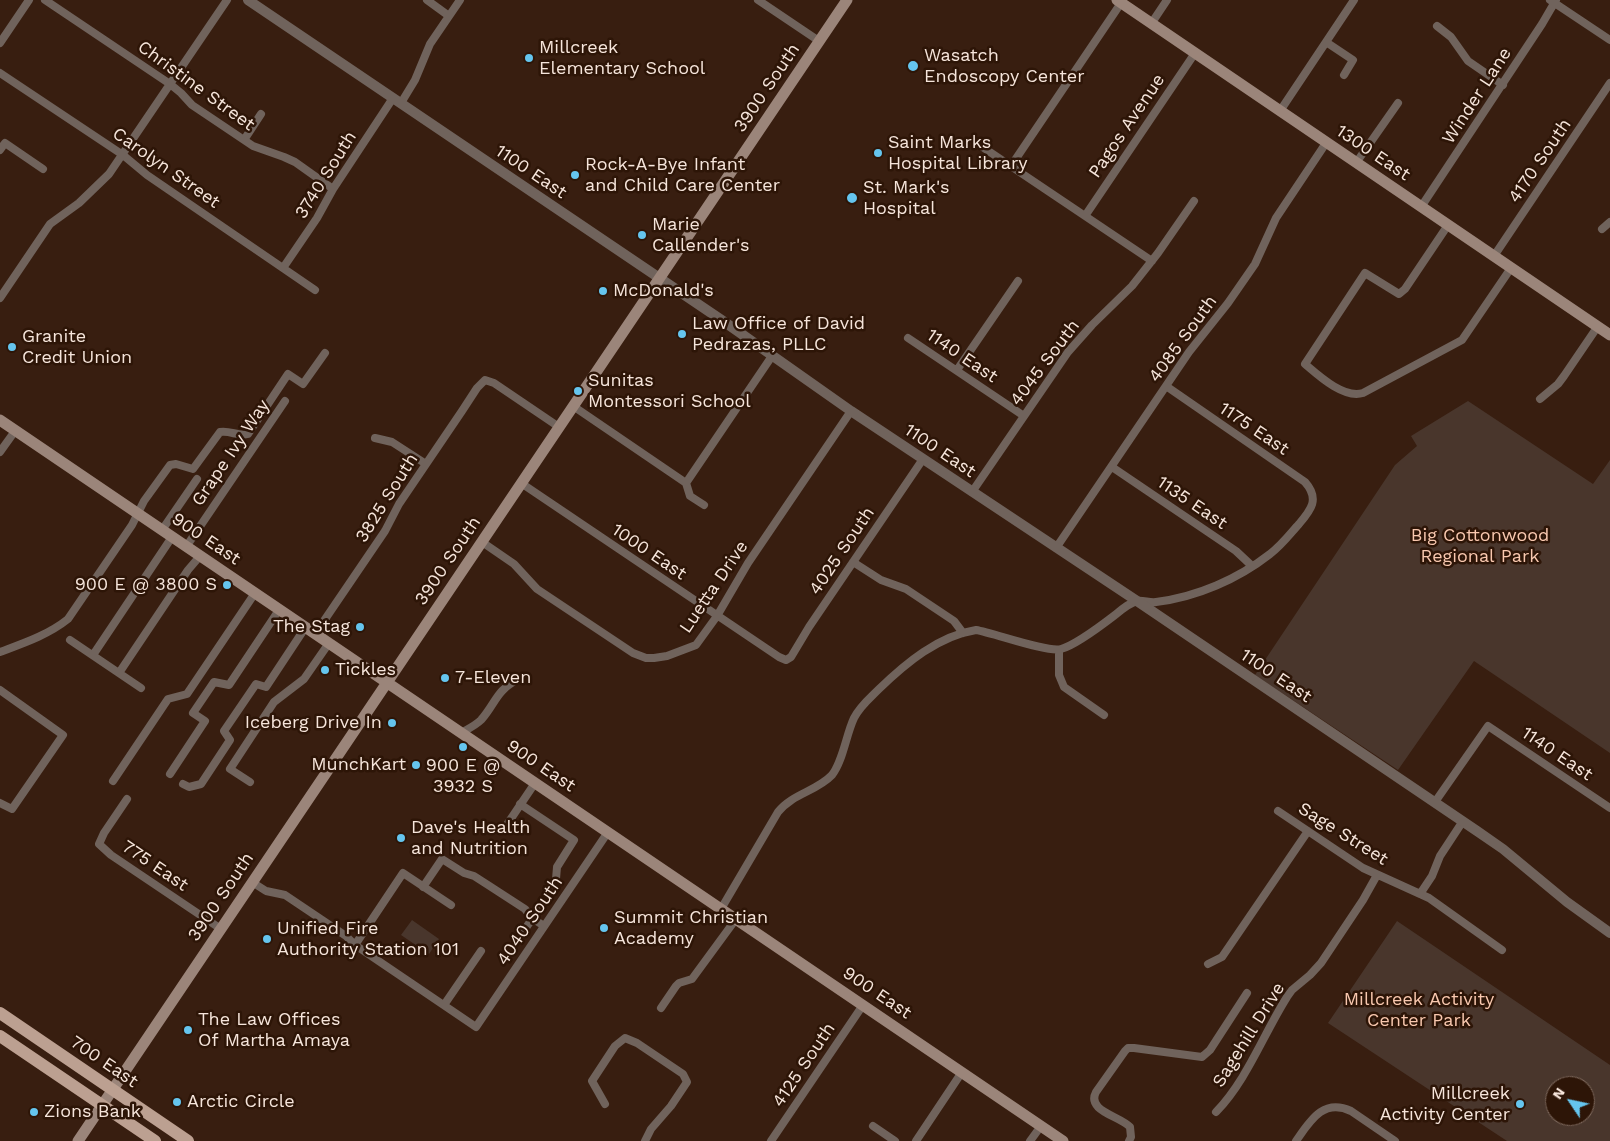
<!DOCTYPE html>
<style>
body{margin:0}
#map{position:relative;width:1610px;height:1141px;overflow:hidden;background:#381e10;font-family:"Work Sans",sans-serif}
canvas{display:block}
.north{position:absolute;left:1545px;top:1076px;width:50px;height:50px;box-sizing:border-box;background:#2d1507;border:1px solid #7d685c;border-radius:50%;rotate:304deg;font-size:14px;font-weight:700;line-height:20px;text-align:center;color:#f6e5db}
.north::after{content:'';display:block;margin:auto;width:18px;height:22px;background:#65c5ee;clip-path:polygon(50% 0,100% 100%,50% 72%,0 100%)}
</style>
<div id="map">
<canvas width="1610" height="1141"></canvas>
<div class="north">N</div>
</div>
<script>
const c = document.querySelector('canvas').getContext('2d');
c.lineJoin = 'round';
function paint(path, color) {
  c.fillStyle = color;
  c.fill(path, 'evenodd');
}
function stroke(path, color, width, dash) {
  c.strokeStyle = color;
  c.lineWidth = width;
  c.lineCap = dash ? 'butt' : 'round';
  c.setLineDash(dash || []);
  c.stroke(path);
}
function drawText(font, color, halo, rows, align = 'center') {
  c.font = font + ' "Work Sans",sans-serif';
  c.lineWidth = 5;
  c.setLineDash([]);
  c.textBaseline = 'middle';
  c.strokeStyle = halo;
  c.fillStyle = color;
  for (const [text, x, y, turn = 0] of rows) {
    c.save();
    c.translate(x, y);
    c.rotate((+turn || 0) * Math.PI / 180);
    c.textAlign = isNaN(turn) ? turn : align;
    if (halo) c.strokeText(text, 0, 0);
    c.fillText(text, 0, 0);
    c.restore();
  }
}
paint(new Path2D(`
 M 1468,401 L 1593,484 L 1610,460 L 1610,753 L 1474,661 L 1398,770 L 1255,675 L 1395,465 L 1417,446 L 1411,436 Z
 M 412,920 L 439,939 L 429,954 L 401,935 Z
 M 1397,921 L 1610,1065 L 1610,1141 L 1507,1141 L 1328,1023 ZM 1555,1086 L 1585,1086 L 1585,1116 L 1555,1116 Z`), '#49362c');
stroke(new Path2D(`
 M 45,0 L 170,84 L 181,93 L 192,105 L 253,146 L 284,157 L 295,162 L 333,189
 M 427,0 L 449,16
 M 758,0 L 819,41
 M 1550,0 L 1610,40
 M 1151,24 L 1167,0
 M 1437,26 L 1451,37 L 1468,61 L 1503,85
 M 1326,42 L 1353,60 L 1344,75
 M 0,43 L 29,0
 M 0,73 L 123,155 L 147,175 L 315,290
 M 401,103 L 415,80 L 430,44 L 460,0
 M 1280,111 L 1354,0
 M 244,140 L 261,114
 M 975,142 L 1152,261
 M 0,150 L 5,143 L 43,169
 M 1356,163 L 1398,103
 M 1011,166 L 1121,3
 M 1421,207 L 1542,24 L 1556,0
 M 1085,216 L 1195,53
 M 1448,225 L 1405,289 L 1399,294 L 1365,273 L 1305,364 C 1319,376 1344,399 1363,393 L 1462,340 L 1511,268
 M 1602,229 L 1610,222
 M 1494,256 L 1610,83
 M 283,268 L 317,218 L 333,189 L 393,98
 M 0,298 L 50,224 L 79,203 L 109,174 L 227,0
 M 908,338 L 1024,416
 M 957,370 L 1018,281
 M 1540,399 L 1558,384 L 1564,376 L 1598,326
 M 573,406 L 686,483 L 690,496 L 704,505
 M 375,438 L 392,442 L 426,464
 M 0,452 L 15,431
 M 1112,467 L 1236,551 L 1252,566
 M 521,483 L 779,657 L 786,660 L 791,657 L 809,627 L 923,459
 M 686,483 L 772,356
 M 972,492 L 1068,352 L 1092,325 L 1132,286 L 1158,253 L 1194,201
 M 162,530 L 197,479
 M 482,542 L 514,564 L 537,589 L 633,653 L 646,658 L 654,658 L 667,656 L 696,645 L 717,616 L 748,563 L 851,411
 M 186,547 L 285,401
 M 1056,548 L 1189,352 L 1228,303 L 1255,264 L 1276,218 L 1326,143
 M 853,562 L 881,580 L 906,589 L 954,621 L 963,633
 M 315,634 L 385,531 L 399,504 L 462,411 L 477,388 L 485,380 L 494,383 L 559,427
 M 70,640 L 141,688
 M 1059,650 L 1059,675 L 1064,687 L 1104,715
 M 0,652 C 24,643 48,635 68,619 L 132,525 L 144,501 L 170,465 L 176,464 L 193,469 L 220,432 C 230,430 239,437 248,434 L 288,374 L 303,384 L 325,353
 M 93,655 L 172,537
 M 119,673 L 188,570 L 200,556
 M 0,690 L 63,735 L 12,809 L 0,803
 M 461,733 C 468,729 476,725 481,720 C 496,703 496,690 519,679
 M 170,774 L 205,721 L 193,713 L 214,682 L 229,685 L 279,610
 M 113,781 L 168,699 L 187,694 L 255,593
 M 250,782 L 230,769 L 274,702 L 304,679 L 329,643
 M 183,784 L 189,787 L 201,784 L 230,740 L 224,731 L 256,684 L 266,687 L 305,628
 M 127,799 L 104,833 L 99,844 L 111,855 L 221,929
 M 1435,802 L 1488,726 L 1610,808
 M 1278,811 L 1363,868 L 1429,898 L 1502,950
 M 506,826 L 535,783
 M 252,882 L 266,891 L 285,895 L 346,936 L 355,945 L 476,1027 L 608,832
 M 423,887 L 442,859 L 464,873 L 474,876 L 488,885 L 525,909 L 532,918 L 544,926
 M 1420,894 L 1432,876 L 1440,856 L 1463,821
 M 721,909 L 778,812 C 792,794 817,791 832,775 C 843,761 846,735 854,718 C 860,706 870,698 879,689 C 906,663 938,636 976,630 C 994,633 1048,653 1061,649 C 1076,645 1102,625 1115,615 C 1121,610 1129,603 1137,601 C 1143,600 1150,603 1156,602 C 1197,597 1238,579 1270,554 C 1281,546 1290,534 1299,524 C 1311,510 1320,499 1305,482 L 1166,386
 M 519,938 L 553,888 L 556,879 L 557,867 L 574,840 L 520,804
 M 355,945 L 403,873 L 451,905
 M 1208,964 L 1222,957 L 1308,831
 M 444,1005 L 481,951
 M 661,1008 L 676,986 L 679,983 L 692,979 L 736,919
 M 605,1104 L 592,1081 L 615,1046 L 625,1038 L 637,1043 L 683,1074 L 687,1082 L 671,1106 L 651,1129 L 645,1141
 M 1216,1112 C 1247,1080 1263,1035 1287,997 L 1292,990 L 1310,975 L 1321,963 L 1363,900 L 1377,875
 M 873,1126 L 895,1141
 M 771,1141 L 863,1005
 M 916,1141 L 962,1072
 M 1030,1141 L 1041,1126
 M 1129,1141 L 1131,1137 L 1130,1127 C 1120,1116 1086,1111 1096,1092 L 1125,1051 L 1128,1048 L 1134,1048 L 1202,1057 L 1210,1050 L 1247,993
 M 1296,1141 C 1310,1121 1323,1098 1351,1111 L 1395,1141`), '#70635c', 8);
stroke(new Path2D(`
 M 248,0 L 726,323 L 851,411 L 1137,601 L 1477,831 L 1503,849 L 1567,902 L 1610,933`), '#70635c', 10);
stroke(new Path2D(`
 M 1117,0 L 1610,335
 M 0,420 L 1063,1141
 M 78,1141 L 847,0`), '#9b857a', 11);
stroke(new Path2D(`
 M 0,1013 L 188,1141
 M 0,1036 L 155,1141`), '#bca091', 12);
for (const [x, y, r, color] of [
 [529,58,5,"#65c5ee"],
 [913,66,6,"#65c5ee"],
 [878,153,5,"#65c5ee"],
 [575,175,5,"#65c5ee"],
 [852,198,6,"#65c5ee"],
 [642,235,5,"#65c5ee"],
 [603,291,5,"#65c5ee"],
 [682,334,5,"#65c5ee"],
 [12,347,5,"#65c5ee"],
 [578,391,5,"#65c5ee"],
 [227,585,5,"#65c5ee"],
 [360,627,5,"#65c5ee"],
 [325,670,5,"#65c5ee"],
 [445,678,5,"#65c5ee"],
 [392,723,5,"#65c5ee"],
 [463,747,5,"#65c5ee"],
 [416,765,5,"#65c5ee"],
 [401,838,5,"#65c5ee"],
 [604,928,5,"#65c5ee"],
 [267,939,5,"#65c5ee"],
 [188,1030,5,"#65c5ee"],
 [177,1102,5,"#65c5ee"],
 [1520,1104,5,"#65c5ee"],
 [34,1112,5,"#65c5ee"]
]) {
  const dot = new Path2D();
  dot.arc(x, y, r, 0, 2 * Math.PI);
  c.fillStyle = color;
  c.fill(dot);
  stroke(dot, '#2d1507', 2);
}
drawText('18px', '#f6e5db', '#2d1507', [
 ["Millcreek",539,48],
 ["Elementary School",539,69],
 ["Wasatch",924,56],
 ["Endoscopy Center",924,77],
 ["Saint Marks",888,143],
 ["Hospital Library",888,164],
 ["Rock-A-Bye Infant",585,165],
 ["and Child Care Center",585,186],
 ["St. Mark's",863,188],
 ["Hospital",863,209],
 ["Marie",652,225],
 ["Callender's",652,246],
 ["McDonald's",613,291],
 ["Law Office of David",692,324],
 ["Pedrazas, PLLC",692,345],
 ["Granite",22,337],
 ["Credit Union",22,358],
 ["Sunitas",588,381],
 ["Montessori School",588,402],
 ["900 E @ 3800 S",217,585,"right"],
 ["The Stag",350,627,"right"],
 ["Tickles",335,670],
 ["7-Eleven",455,678],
 ["Iceberg Drive In",382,723,"right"],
 ["MunchKart",406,765,"right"],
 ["900 E @",463,766,"center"],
 ["3932 S",463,787,"center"],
 ["Dave's Health",411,828],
 ["and Nutrition",411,849],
 ["Summit Christian",614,918],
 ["Academy",614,939],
 ["Unified Fire",277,929],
 ["Authority Station 101",277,950],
 ["The Law Offices",198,1020],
 ["Of Martha Amaya",198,1041],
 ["Millcreek",1510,1094,"right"],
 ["Activity Center",1510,1115,"right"],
 ["Arctic Circle",187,1102],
 ["Zions Bank",44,1112]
], 'left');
drawText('18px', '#f6e5db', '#2d1507', [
 ["Christine Street",196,86,36],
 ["3900 South",767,88,-56],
 ["Winder Lane",1477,96,-57],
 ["Pagos Avenue",1127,126,-56],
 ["1300 East",1373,153,34],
 ["4170 South",1540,161,-56],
 ["Carolyn Street",166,168,35],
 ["1100 East",531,172,34],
 ["3740 South",326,175,-58],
 ["4085 South",1183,339,-54],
 ["1140 East",962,356,34],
 ["4045 South",1045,363,-53],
 ["1175 East",1254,429,34],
 ["1100 East",940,451,34],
 ["Grape Ivy Way",231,453,-56],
 ["3825 South",387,498,-58],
 ["1135 East",1192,503,34],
 ["900 East",206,539,34],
 ["4025 South",842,551,-56],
 ["1000 East",649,552,34],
 ["3900 South",448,561,-56],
 ["Luetta Drive",714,587,-56],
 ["1100 East",1276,676,34],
 ["1140 East",1557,754,34],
 ["900 East",541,766,34],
 ["Sage Street",1343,834,32],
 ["775 East",155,866,34],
 ["3900 South",221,897,-56],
 ["4040 South",530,921,-56],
 ["900 East",877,993,34],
 ["Sagehill Drive",1249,1035,-58],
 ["700 East",104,1062,34],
 ["4125 South",804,1065,-56]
]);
drawText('18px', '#f9c8af', '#2d1507', [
 ["Big Cottonwood",1480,536],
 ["Regional Park",1480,557],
 ["Millcreek Activity",1419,1000],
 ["Center Park",1419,1021]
]);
</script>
